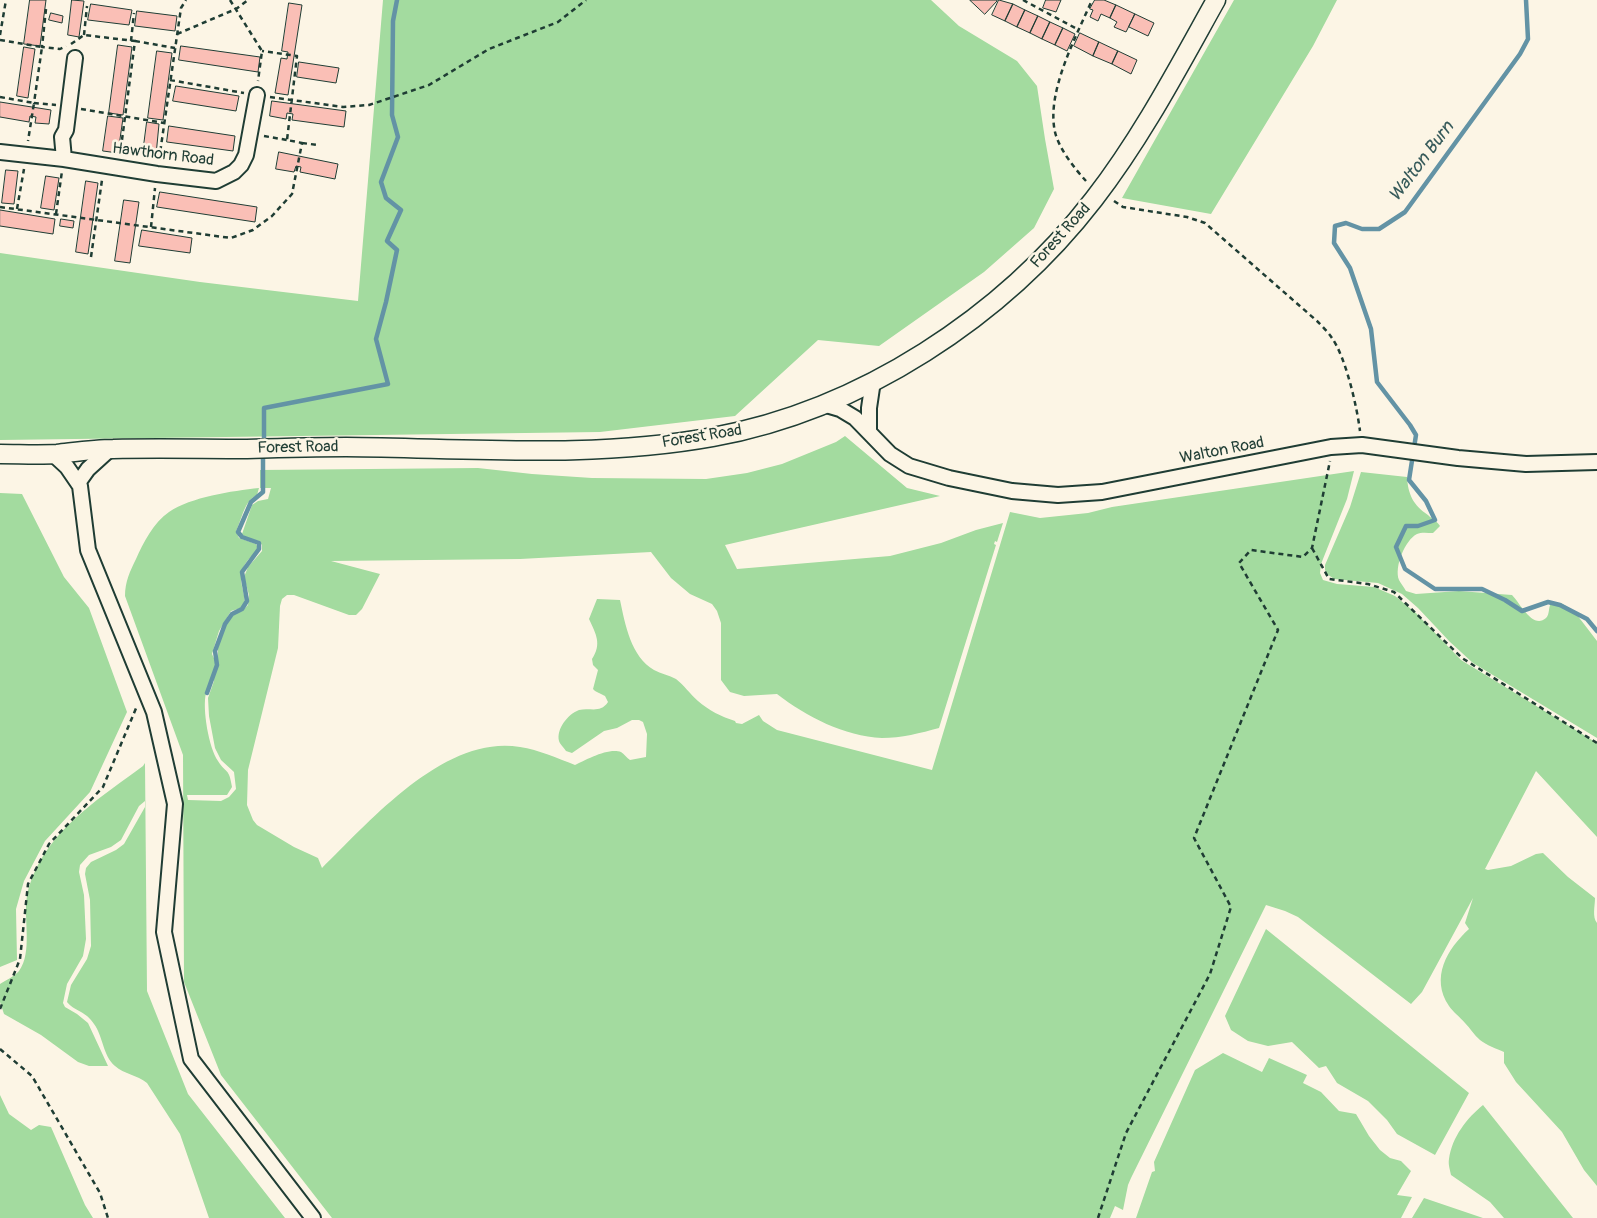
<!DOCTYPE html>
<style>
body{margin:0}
canvas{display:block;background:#fcf5e5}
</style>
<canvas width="1597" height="1218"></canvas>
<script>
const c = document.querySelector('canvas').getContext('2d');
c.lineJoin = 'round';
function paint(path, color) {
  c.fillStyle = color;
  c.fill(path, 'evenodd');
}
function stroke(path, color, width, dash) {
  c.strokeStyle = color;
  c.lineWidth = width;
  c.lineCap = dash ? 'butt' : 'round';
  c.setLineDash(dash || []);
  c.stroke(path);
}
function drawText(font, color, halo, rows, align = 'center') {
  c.font = font + ' Pangolin,sans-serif';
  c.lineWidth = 5;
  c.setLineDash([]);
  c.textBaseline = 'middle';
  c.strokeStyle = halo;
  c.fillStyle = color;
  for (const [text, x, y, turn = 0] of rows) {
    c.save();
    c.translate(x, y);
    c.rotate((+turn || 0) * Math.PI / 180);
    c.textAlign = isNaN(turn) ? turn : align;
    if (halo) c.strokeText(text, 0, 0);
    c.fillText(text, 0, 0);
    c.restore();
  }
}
paint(new Path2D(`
 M 383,0 L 931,0 L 959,26 L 1017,61 L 1037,86 L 1045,139 L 1054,189 L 1034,228 L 984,272 L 879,346 L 818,340 L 735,416 L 600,432 L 0,440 L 0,253 L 200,282 L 358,301 Z
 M 1234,0 L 1337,0 L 1313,46 L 1211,214 L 1122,198 Z
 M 845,436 L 907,488 L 940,496 L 725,545 L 737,569 L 890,556 L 941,543 L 976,530 L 1003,523 L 997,542 L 995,541 L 994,544 L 996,545 L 939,728 C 921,733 901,738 882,738 C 844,736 807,717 777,694 L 744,696 L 730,692 L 721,680 L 721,623 L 717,611 L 712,604 L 690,594 L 671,578 L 651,552 L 520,559 L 331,561 L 380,574 L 362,609 L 356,615 L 349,615 L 294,595 L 287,595 L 282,599 L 280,606 L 278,648 L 248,770 L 247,805 L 253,820 L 257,825 L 294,847 L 318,858 L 322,868 C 370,821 445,734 520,747 C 539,750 557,758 575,765 C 585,760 609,747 621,752 C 624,754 627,758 630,760 L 646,757 L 647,734 L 643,722 L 639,720 L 632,720 L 617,728 L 604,731 L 572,753 L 566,751 C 564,748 560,744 559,741 C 556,729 568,714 579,710 C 590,707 600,714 608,702 L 605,696 L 595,691 L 593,689 L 598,670 L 593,665 L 592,659 C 602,644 596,634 589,619 L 597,599 L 620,600 C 625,624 631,657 654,670 C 661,674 669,675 676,679 C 684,685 690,694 698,701 C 708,710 722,717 735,721 L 736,723 L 742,724 L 759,715 L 763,721 L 777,730 L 932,770 L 1010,512 L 1040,518 L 1088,513 L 1112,507 L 1354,471 L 1347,499 L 1321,564 L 1320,573 L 1323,580 L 1337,584 L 1374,587 L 1395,596 L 1416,613 L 1461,660 L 1597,743 L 1597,837 L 1536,771 L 1485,869 L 1488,870 L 1511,866 L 1536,854 L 1543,853 L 1568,877 L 1595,898 C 1595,906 1592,917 1597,923 L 1597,1186 L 1584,1170 L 1562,1132 L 1516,1082 L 1504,1063 L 1504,1052 C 1497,1049 1486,1045 1480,1040 C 1474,1035 1470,1028 1465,1023 C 1460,1017 1453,1012 1449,1006 C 1430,978 1447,949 1469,929 L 1465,923 L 1473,898 L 1422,992 L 1411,1004 L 1298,917 L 1285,911 L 1266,905 L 1131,1178 L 1128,1185 L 1123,1210 L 1115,1206 L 1110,1218 L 332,1218 L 221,1075 L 184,982 L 183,755 L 125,596 C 125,582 130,571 136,559 C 143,543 154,522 169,512 C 191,497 232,491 259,488 L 257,495 C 244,501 242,519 236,531 L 239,538 L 256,544 L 258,548 C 256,554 252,555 248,560 C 235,576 244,586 245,603 L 241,608 L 231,611 L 219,631 L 212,654 L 217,665 C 212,670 213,672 212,679 C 211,684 207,688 206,693 C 202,709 209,748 218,761 C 226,774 229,767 232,787 L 227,795 L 187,795 L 188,800 L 221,801 L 229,797 L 236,789 L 234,772 L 221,760 L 215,748 L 209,716 L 208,698 L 214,681 L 214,673 L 218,667 L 218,647 L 227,622 L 233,614 L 243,610 L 248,605 L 249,595 L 244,577 L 248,567 L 262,551 L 262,545 L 259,541 L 246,539 L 242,534 L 252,505 L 258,501 L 268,499 L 271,488 L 260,488 L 260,470 L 478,468 L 532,474 L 592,478 L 706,479 L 747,473 L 782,464 L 836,442 Z
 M 1361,472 L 1407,477 C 1408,494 1413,505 1428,515 C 1432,519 1437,521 1440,526 L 1433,533 C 1428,533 1421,532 1417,534 C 1405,540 1394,567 1399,580 C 1401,584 1404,587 1406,591 L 1416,594 L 1459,591 L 1512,595 C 1520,603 1533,630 1546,618 C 1550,614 1548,608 1551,603 L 1561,603 L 1574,611 L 1597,641 L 1597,738 L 1473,663 L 1450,642 L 1418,608 L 1402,594 L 1378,583 L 1334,579 L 1327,574 L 1325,570 L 1325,565 L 1350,507 Z
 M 0,493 L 22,494 L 64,577 L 89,608 L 127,712 L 90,792 L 45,841 L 24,881 L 16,909 L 17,960 L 0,967 Z
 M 145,763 L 147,991 L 188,1094 L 285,1218 L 209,1218 L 180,1134 L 147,1083 C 137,1075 124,1074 115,1066 C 103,1056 103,1036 94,1024 C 86,1011 74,1011 67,1002 L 71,985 L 87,959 L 91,946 L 90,900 L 85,874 L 86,868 L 91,862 L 116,850 L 124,844 L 145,807 L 145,801 L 139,806 L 121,840 L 111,847 L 89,855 L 80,865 L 79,872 L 84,895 L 86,939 L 83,956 L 67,984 L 63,1003 L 65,1007 L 77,1014 L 88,1023 L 108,1066 L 89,1066 L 78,1062 L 41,1035 L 4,1014 L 0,1002 L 0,984 C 6,980 15,976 19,971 C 33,952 23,918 27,896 C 28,888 32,878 35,871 C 56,825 104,795 143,766 Z
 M 1266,929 L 1469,1093 L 1435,1155 L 1397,1134 L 1387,1120 L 1368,1101 L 1337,1083 L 1326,1066 L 1319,1068 L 1292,1042 L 1268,1046 L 1248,1041 L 1231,1030 L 1225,1016 Z
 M 1223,1053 L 1262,1072 L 1269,1058 L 1307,1075 L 1303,1083 L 1321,1092 L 1339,1111 L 1356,1114 L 1369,1136 L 1380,1150 L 1390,1158 L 1401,1161 L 1411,1171 L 1397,1195 L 1412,1197 L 1401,1218 L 1136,1218 L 1152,1172 L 1155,1171 L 1154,1162 L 1195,1070 Z
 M 0,1095 L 9,1114 L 31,1130 L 39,1125 L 51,1127 L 85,1205 L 93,1218 L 0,1218 Z
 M 1483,1105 L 1573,1218 L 1504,1218 L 1490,1202 L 1451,1175 C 1450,1170 1448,1164 1449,1159 C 1452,1137 1467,1118 1483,1105 Z
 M 1424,1198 L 1483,1218 L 1412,1218 Z`), '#a3db9f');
stroke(new Path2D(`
 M 1526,0 L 1528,39 L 1520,54 L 1405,212 L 1379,229 L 1362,229 L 1346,223 L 1335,226 L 1334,243 L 1350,268 L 1371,329 L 1377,382 L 1410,425 L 1416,435 L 1409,480 L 1426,501 L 1435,520 L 1418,526 L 1406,526 L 1396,547 L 1405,569 L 1435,589 L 1482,589 L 1505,600 L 1522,611 L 1548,602 L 1560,605 L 1587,619 L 1597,631
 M 264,444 L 264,408 L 388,384 L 376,339 L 386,302 L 397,250 L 387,241 L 401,210 L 386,198 L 381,182 L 398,137 L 392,115 L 393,21 L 397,0
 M 207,693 L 217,665 L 215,651 L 225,624 L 232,614 L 242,609 L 247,601 L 242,572 L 259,549 L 259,543 L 242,537 L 238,532 L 251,502 L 263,492 L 263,452`), '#6393a5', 4.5);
const building = new Path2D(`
 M 30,0 L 46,0 L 40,46 L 24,44 Z
 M 72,0 L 84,1 L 79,37 L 68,35 Z
 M 970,0 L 997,0 L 997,1 L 985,14 Z
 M 999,0 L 1013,4 L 1005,21 L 992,15 Z
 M 1046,0 L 1061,0 L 1056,12 L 1043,8 Z
 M 1095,0 L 1104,0 L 1116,5 L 1110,18 L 1101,14 L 1098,21 L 1090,17 L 1093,10 L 1090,9 Z
 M 289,3 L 302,5 L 288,95 L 275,93 L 281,58 L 287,59 L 288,52 L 282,51 Z
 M 91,4 L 132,10 L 129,25 L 88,20 Z
 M 1013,4 L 1025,10 L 1017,27 L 1005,21 Z
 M 1116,5 L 1135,14 L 1126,32 L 1114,27 L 1117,22 L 1110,18 Z
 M 1025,10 L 1038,16 L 1030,33 L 1017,27 Z
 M 137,11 L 177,16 L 175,31 L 135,26 Z
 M 51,13 L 63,16 L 62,23 L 49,20 Z
 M 1135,14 L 1154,23 L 1148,36 L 1129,27 Z
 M 1038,16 L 1050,22 L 1042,39 L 1030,33 Z
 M 1050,22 L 1063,28 L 1055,45 L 1042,39 Z
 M 1063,28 L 1075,34 L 1067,51 L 1055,45 Z
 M 1080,33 L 1099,42 L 1093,56 L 1074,46 Z
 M 1099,42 L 1118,51 L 1112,64 L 1093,56 Z
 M 118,45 L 132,47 L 123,115 L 109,113 Z
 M 181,46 L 260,57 L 258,72 L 179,60 Z
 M 24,47 L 35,49 L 28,98 L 17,96 Z
 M 157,51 L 172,53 L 163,120 L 148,118 Z
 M 1118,51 L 1137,60 L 1131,74 L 1112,64 Z
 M 299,62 L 339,68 L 336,83 L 297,77 Z
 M 176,86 L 239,96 L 236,111 L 173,101 Z
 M 272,101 L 346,111 L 344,127 L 292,120 L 293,114 L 287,113 L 286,119 L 270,116 Z
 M 0,102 L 51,110 L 49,124 L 35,123 L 36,117 L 30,116 L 29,122 L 0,117 Z
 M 108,116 L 123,118 L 118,153 L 103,151 Z
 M 147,122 L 159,124 L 156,155 L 143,153 Z
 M 169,126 L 235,136 L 233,151 L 167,142 Z
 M 279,152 L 338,164 L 335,179 L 300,172 L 301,167 L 296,166 L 294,172 L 276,169 Z
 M 6,170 L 18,171 L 14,204 L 2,203 Z
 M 46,176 L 59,178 L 54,210 L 41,208 Z
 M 86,181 L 98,183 L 88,254 L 76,252 Z
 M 160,192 L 257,207 L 255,222 L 157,207 Z
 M 124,200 L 139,202 L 130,263 L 115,261 Z
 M 0,210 L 55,219 L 53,234 L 0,226 Z
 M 61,219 L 74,221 L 73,228 L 60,226 Z
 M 142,230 L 192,238 L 190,253 L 139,246 Z`);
paint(building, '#fabfb6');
stroke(building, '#1f3d34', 1);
const minor = new Path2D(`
 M 0,152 L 64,159 L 157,174 L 216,181 L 234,172 L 241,165 L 246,155 L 257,95
 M 64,159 L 62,137 L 66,130 L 75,58
 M 823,404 L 840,409 L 855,418 L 890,454 L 909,466 L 949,478 L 1012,491 L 1058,495 L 1102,492 L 1331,447 L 1362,445 L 1458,458 L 1526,464 L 1597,462
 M 869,432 L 869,408 L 873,381
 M 53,454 L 67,467 L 80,486 L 88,550 L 154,712 L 175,804 L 164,932 L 191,1059 L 313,1218
 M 78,483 L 88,469 L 110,449`);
const tertiary = new Path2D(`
 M 0,454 C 19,454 38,455 57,454 C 75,452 94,449 113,449 C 158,448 202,449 247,449 C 280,448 313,447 346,447 C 468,448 592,459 713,437 C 861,410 1003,317 1094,199 C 1142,137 1178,68 1216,0`);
stroke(minor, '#1f3d34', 18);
stroke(tertiary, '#1f3d34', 21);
stroke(new Path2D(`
 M 230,0 L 262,51 L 258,81
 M 1023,0 L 1079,30
 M 46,9 L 42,47 L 60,49 L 66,46
 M 177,34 L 236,9 L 248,0
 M 0,35 L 6,0
 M 84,35 L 87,6
 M 0,40 L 42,47 L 34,103 L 56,105
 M 131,41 L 134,13
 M 135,41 L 175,48
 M 71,44 L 84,35 L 135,41 L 120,155
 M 170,80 L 244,93
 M 0,97 L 34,103 L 28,141
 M 270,97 L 343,107 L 369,105 L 429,85 L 489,49 L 558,22 L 586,0
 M 81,109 L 164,123
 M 264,136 L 287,140
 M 302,143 L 318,145
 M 159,160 L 181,8 L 186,0
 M 1086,181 C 1075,169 1059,149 1055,132 C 1046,92 1076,37 1092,0
 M 1114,201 L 1123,207 L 1187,217 L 1205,223 L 1317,321 C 1322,326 1328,332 1332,338 C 1346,358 1357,407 1360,431
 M 0,207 L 231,238 L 253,230 L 272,216 L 292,194 L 302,143 L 287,140 L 297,56 L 262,51
 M 17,209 L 24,169
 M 56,214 L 62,171
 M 151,227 L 155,188
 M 91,257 L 102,180
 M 1312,548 L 1329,579 L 1368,584 L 1394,592 L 1462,658 L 1597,743
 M 0,1009 L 20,959 L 28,884 L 49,844 L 103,787 L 137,706
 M 0,1049 L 32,1076 L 100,1193 L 108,1218
 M 1098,1218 L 1126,1133 L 1210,974 L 1231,907 L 1194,838 L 1278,630 L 1239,563 L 1251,550 L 1303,557 L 1312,548 L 1330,461`), '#1f3d34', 2.5, [5, 4]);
stroke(minor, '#fcf5e5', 14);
stroke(tertiary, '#fcf5e5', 18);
drawText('16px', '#1f3d34', '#fcf5e5', [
 ["Hawthorn Road",163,155,7],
 ["Forest Road",1061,236,-48],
 ["Forest Road",702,437,-9],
 ["Forest Road",298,448,-1],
 ["Walton Road",1222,451,-11]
]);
drawText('italic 18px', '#365a5a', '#fcf5e5', [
 ["Walton Burn",1422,162,-53]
]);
</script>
